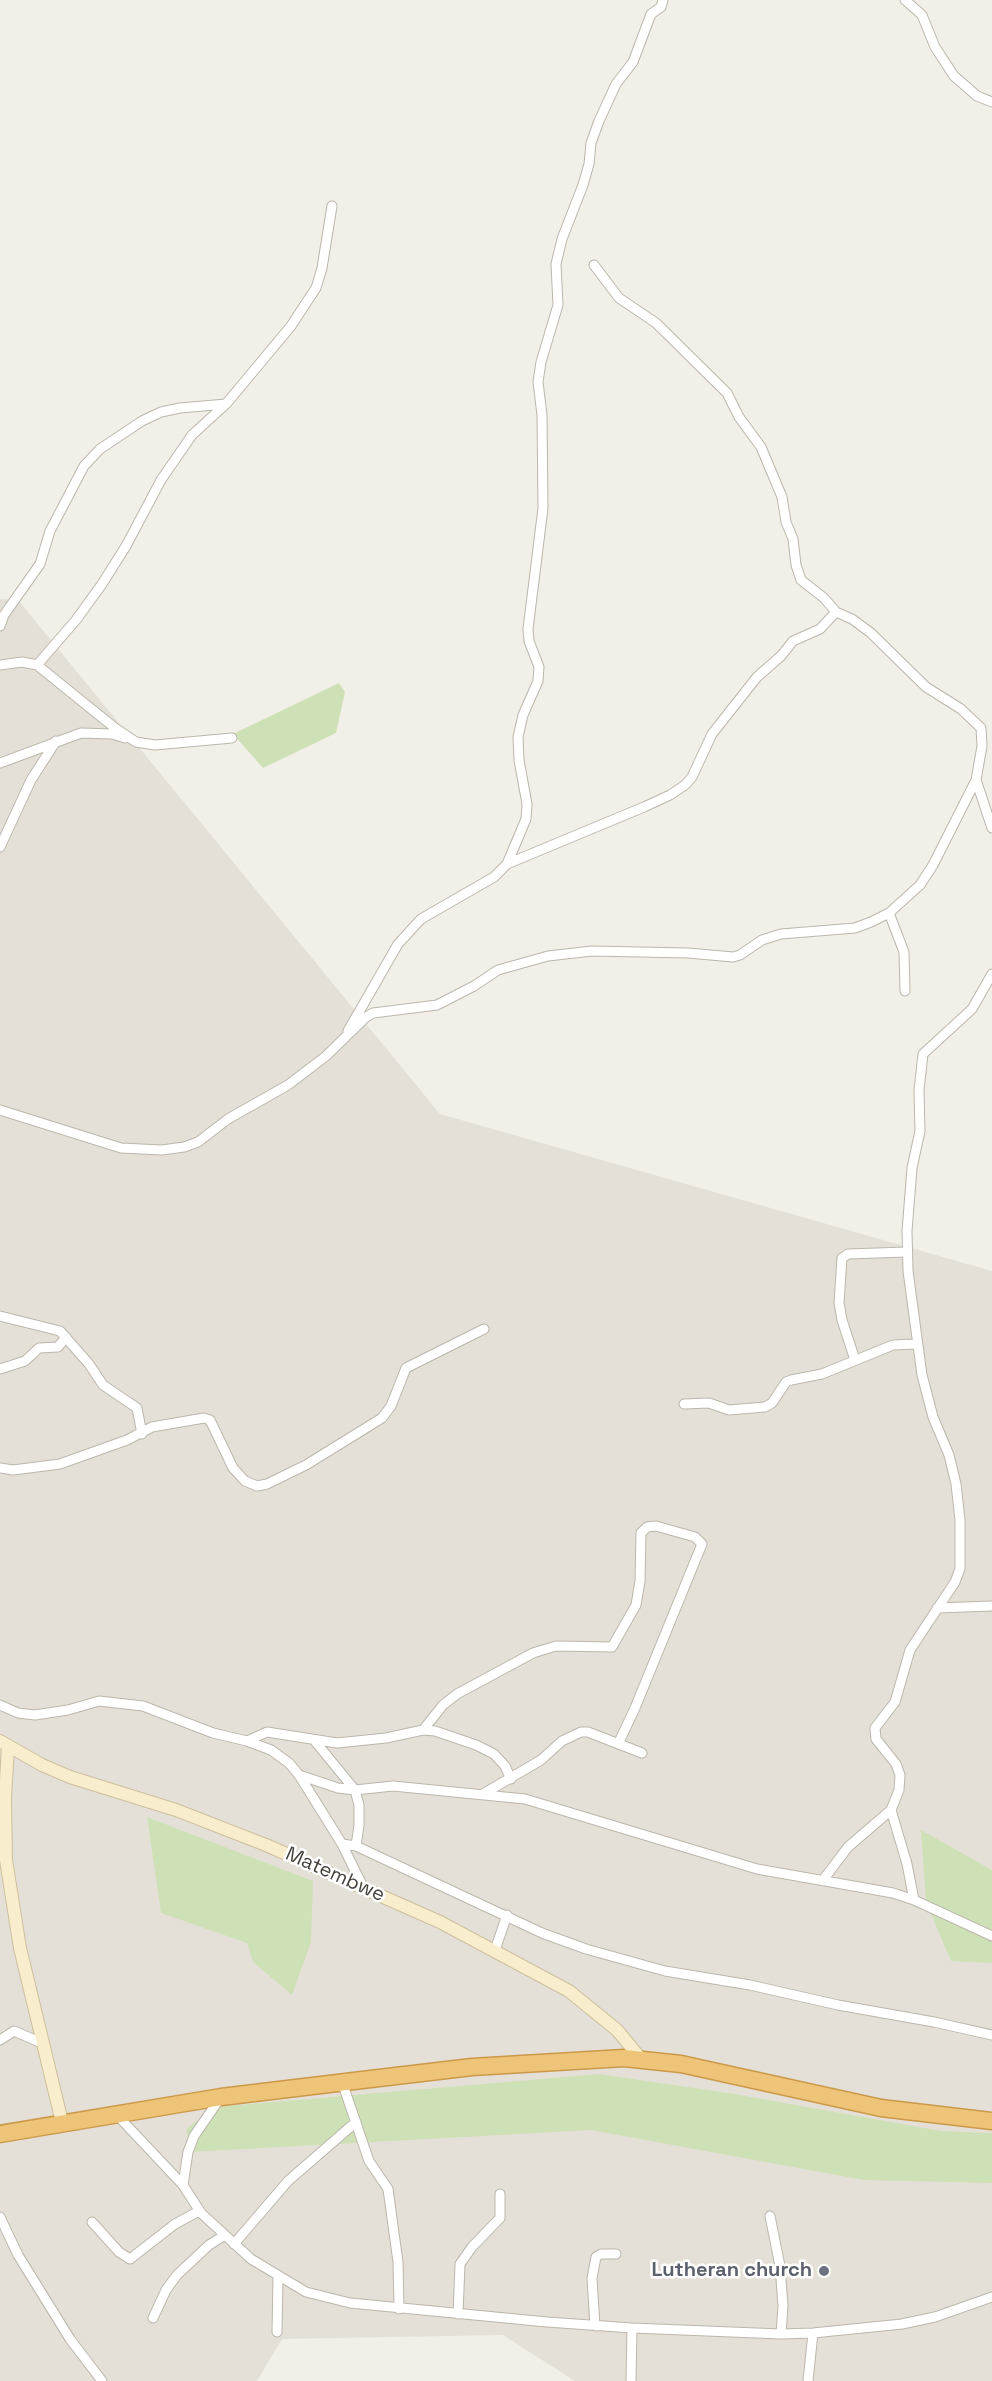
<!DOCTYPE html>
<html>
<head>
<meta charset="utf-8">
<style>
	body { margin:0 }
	canvas { display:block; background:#f2efe8 }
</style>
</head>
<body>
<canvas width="992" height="2381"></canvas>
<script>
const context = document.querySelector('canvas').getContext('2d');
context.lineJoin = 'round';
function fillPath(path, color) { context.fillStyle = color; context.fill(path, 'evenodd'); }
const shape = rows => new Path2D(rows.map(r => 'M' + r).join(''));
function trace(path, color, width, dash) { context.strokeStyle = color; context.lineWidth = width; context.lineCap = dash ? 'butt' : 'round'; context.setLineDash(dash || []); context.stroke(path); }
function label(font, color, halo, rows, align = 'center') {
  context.font = font + ' "Space Grotesk",sans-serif'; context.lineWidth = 5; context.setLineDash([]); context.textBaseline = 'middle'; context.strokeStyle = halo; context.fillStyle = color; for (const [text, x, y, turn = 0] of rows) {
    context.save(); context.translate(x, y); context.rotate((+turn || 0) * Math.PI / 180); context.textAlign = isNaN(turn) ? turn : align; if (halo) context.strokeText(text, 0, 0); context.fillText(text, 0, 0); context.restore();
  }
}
const residential = shape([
	[0,599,18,600,440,1114,992,1271,992,2381,575,2381,503,2335,282,2339,257,2381,0,2381]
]);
const green = shape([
	[339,683,345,692,336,733,263,768,233,734],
	[147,1817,313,1881,311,1942,292,1995,253,1962,247,1943,161,1913],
	[921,1830,992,1870,992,1963,951,1961,926,1902],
	[599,2074,735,2094,941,2131,992,2133,992,2183,864,2180,591,2130,191,2152,186,2129,216,2107]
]);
const street = shape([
	[905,0,922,15,935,47,954,76,977,96,992,102],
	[0,626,4,615,40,564,50,531,84,466,100,449,142,421,161,412,180,408,226,404],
	[0,665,22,662,37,665,115,728,136,742,155,745,232,738],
	[37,665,76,620,102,584,126,546,161,480,192,435,226,404,291,326,308,300,316,288,322,268,332,206],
	[0,763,81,733,112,734,125,738],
	[976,780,992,828],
	[0,847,31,780,56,741],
	[507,864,644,807,670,795,685,785,692,777,712,734,757,677,781,656,793,641,820,629,836,612],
	[889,913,904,952,905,991],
	[348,1031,398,944,421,919,494,877,507,864,526,819,527,804,519,760,518,737,523,715,538,681,539,667,529,641,528,629,543,508,542,415,538,382,541,362,558,305,556,264,562,239,583,185,589,164,591,143,599,121,616,84,633,62,651,14,661,7,663,0],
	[0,1110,121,1148,162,1150,184,1147,198,1142,228,1119,288,1085,326,1056,366,1017,373,1013,437,1005,474,986,498,970,548,956,592,951,688,953,733,957,740,955,762,940,781,934,855,928,871,922,889,913,920,885,933,865,976,780,982,746,981,728,961,709,926,687,871,633,852,619,836,612,824,598,801,580,796,565,793,539,786,522,782,497,761,447,739,417,727,393,656,323,619,298,594,265],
	[0,1316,60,1331,89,1364,103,1385,137,1408,142,1434],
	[855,1360,842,1320,839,1303,842,1258,848,1254,906,1252],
	[0,1369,25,1361,39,1348,58,1347,66,1337],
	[684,1404,709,1403,729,1410,765,1407,772,1403,786,1382,791,1380,822,1374,893,1345,916,1344],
	[0,1468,13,1470,60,1464,127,1440,152,1427,204,1418,210,1420,233,1468,245,1481,257,1486,267,1484,306,1465,382,1418,391,1406,406,1368,484,1329],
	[937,1608,992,1606],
	[0,1705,18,1713,35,1715,68,1710,99,1701,143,1706,213,1733,247,1741,271,1750,289,1763,299,1775,342,1844,363,1887],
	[423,1730,443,1705,457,1694,533,1653,556,1646,612,1647,636,1605,640,1581,641,1533,647,1527,656,1526,695,1537,702,1544,635,1708,618,1744],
	[314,1740,355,1790,359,1805,359,1825,356,1846],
	[247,1741,267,1732,337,1743,386,1738,423,1730,435,1731,476,1745,494,1754,505,1766,511,1779],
	[299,1775,338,1788,355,1790,393,1786,525,1799,757,1869,893,1893,914,1900,992,1936],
	[483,1794,541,1760,562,1741,581,1732,588,1732,642,1753],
	[891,1810,907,1864,914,1900],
	[342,1844,356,1846,542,1933,586,1949,665,1971,750,1985,838,2005,934,2022,992,2035],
	[823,1880,848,1847,891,1810,899,1790,900,1775,896,1764,876,1739,875,1728,895,1702,910,1650,955,1582,960,1569,960,1520,956,1484,949,1455,933,1417,922,1375,908,1271,907,1231,912,1168,920,1131,919,1090,923,1054,972,1009,992,974],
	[495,1950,507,1915],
	[0,2040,14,2031,44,2044],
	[342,2082,369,2161,388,2189,398,2262,399,2309],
	[221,2097,194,2136,188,2152,183,2185,201,2213,251,2259,306,2292,350,2303,547,2322,632,2328,781,2334,813,2333,902,2324,935,2317,992,2297],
	[117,2115,183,2185],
	[770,2216,780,2266,783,2306,781,2334],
	[0,2217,18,2255,70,2339,102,2381],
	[92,2222,119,2252,130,2259,175,2224,199,2211],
	[234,2244,288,2181,356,2122],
	[458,2314,460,2264,472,2247,500,2218,500,2194],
	[153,2318,166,2290,177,2275,209,2245,225,2235],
	[595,2326,592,2278,596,2257,601,2254,616,2254],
	[277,2332,278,2276],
	[631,2381,632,2328],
	[808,2381,813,2333]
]);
const secondary = shape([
	[0,1741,42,1765,70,1777,176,1810,266,1845,440,1922,569,1991,617,2030,641,2059],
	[8,1746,5,1798,6,1860,20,1948,62,2122]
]);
const highway = shape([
	[0,2134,221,2097,379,2078,472,2067,624,2058,681,2064,881,2108,992,2121]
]);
const markers = [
	[824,2271,6,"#6b7280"]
];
const streetNames = [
	["Matembwe",335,1875,24]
];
const worshipNames = [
	["Lutheran church",812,2271]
];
fillPath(residential, '#e5e0d7');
fillPath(green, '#cee1b6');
trace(street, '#bcb6ac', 11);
trace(secondary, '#ccbf9d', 14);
trace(highway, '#cb9949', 19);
trace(street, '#fff', 9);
trace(secondary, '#f8edcc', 12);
trace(highway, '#edc478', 16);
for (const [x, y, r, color] of markers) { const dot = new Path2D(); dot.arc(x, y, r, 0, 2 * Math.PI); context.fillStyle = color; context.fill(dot); trace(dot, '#fff', 2); }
label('20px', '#443f38', '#fff', streetNames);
label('bold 20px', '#5b616d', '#fff', worshipNames, 'right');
</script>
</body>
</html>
